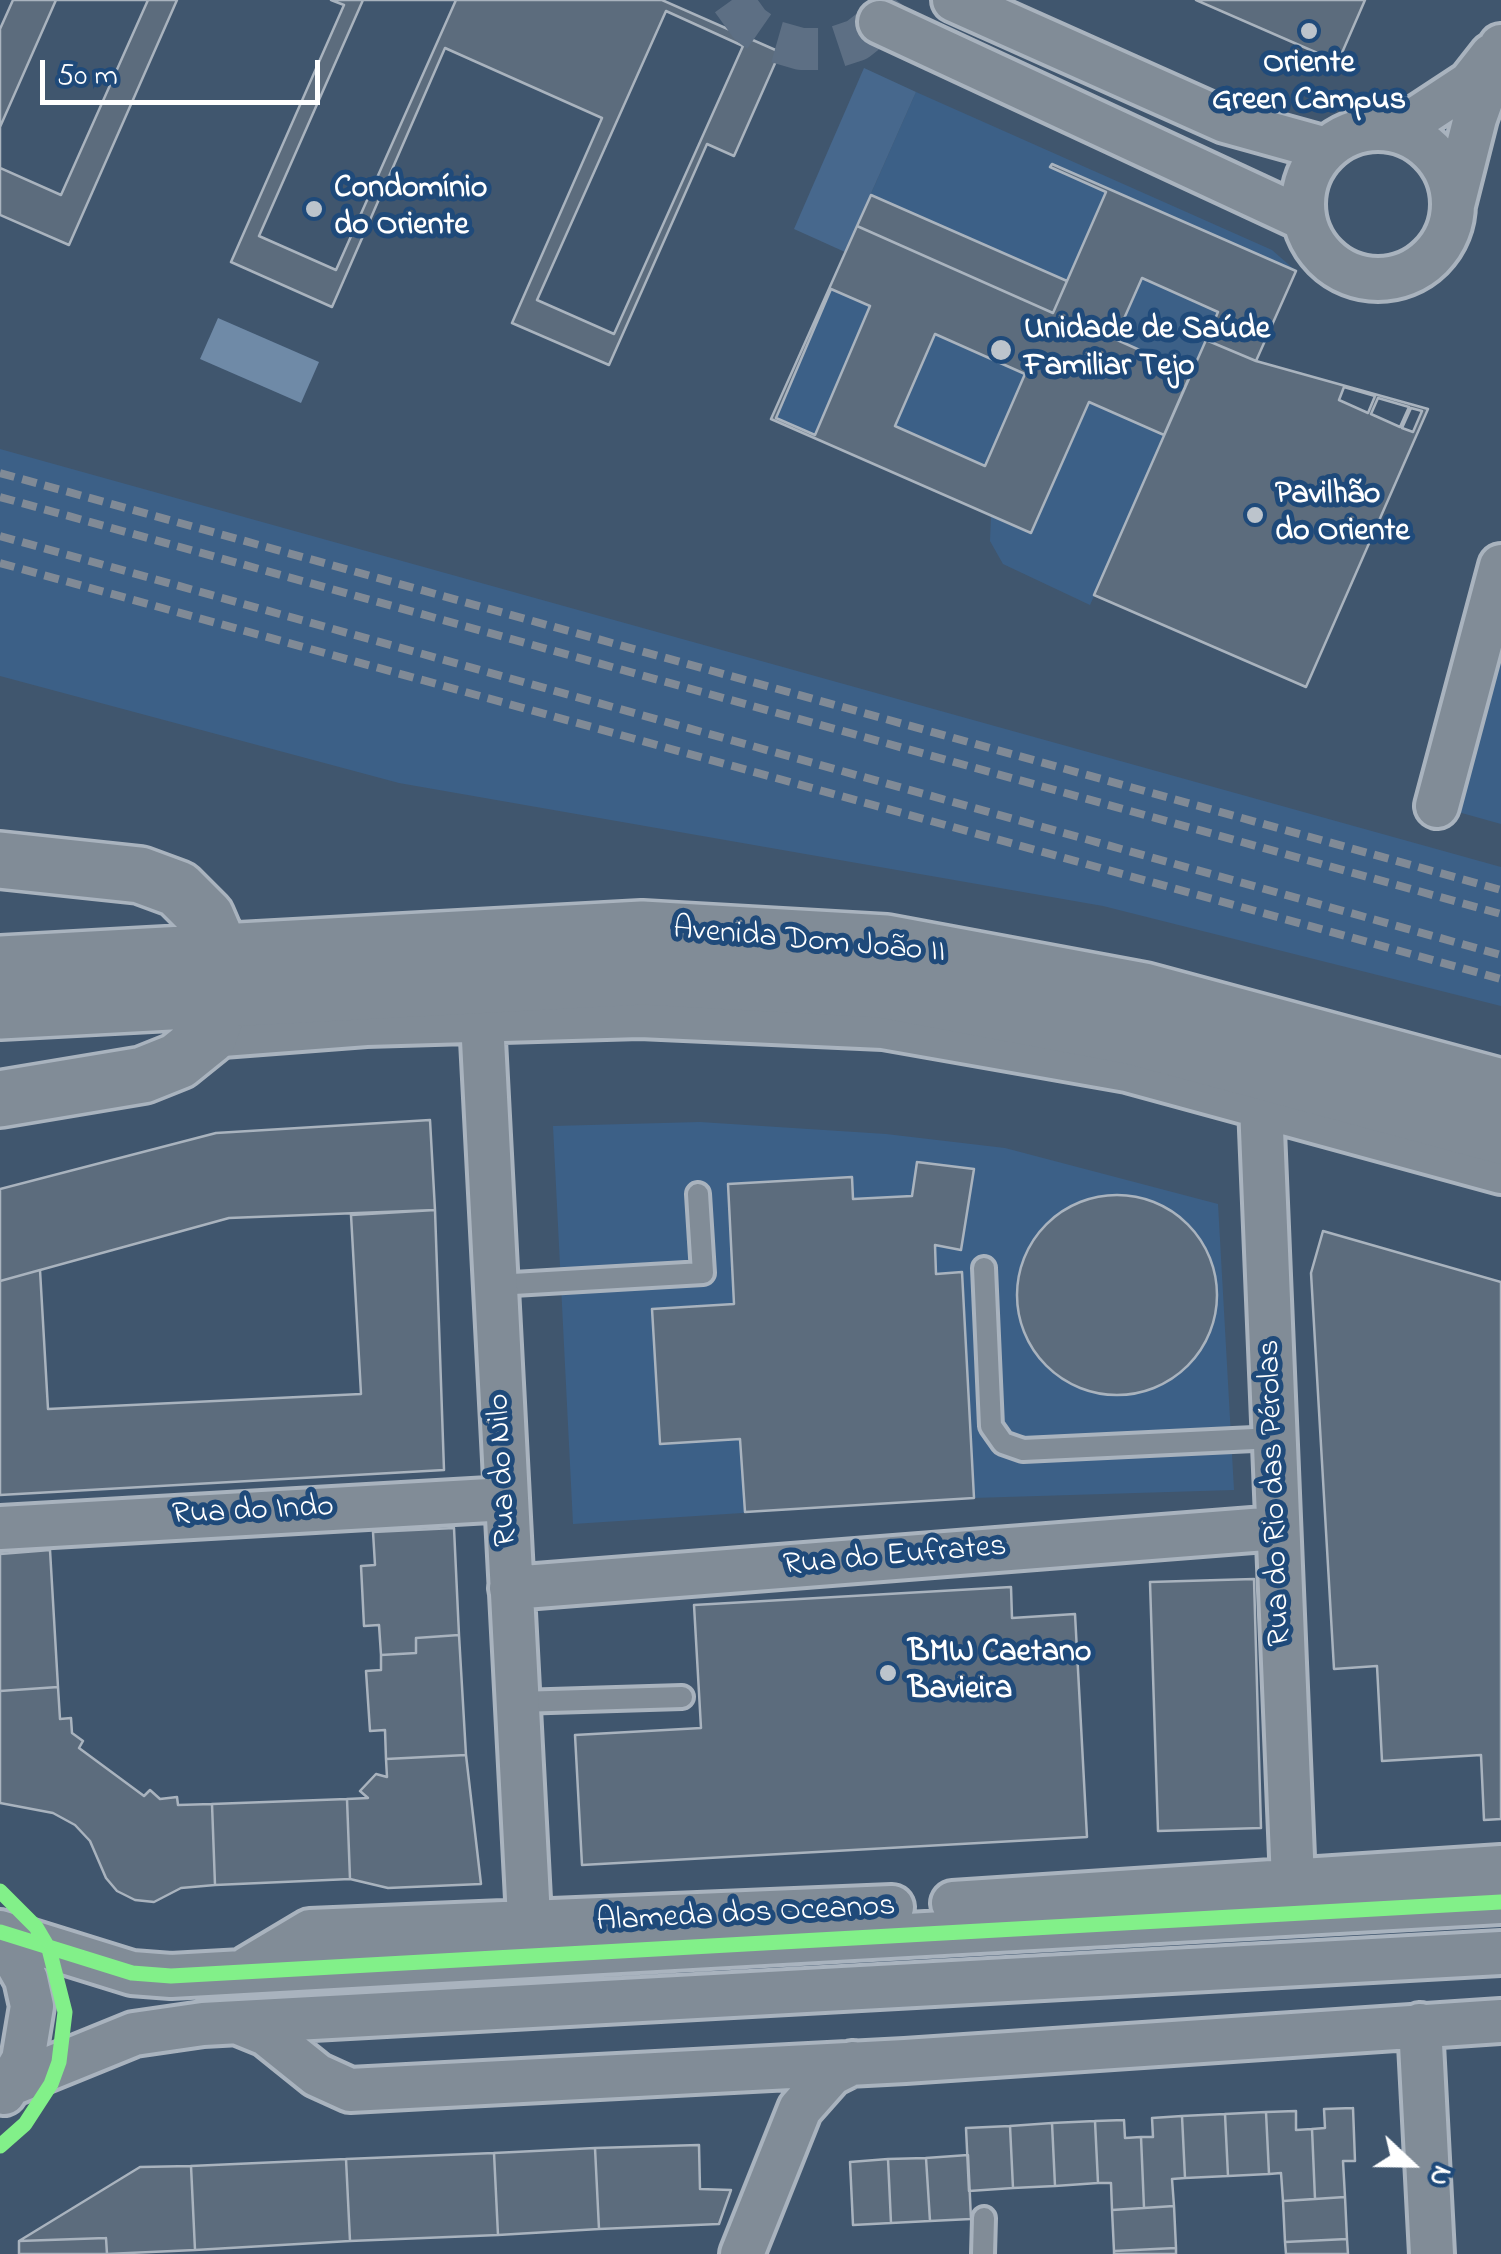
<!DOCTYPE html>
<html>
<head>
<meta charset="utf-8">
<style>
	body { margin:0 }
	#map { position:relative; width:1501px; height:2254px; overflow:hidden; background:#40566e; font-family:"Indie Flower",sans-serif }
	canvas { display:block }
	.north { position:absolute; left:1361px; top:2114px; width:100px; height:100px; -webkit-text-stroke:8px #1f4a7a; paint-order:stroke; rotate:112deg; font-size:28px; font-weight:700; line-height:40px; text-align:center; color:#fff }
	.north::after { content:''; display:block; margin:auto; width:35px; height:45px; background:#fff; clip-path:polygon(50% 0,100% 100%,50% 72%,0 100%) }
	.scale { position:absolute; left:40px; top:60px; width:280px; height:45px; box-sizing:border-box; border:5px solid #fff; border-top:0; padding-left:12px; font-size:30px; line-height:35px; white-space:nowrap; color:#fff; -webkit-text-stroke:8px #1f4a7a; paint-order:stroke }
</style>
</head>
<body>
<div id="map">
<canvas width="1501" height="2254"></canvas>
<div class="north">N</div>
<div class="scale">50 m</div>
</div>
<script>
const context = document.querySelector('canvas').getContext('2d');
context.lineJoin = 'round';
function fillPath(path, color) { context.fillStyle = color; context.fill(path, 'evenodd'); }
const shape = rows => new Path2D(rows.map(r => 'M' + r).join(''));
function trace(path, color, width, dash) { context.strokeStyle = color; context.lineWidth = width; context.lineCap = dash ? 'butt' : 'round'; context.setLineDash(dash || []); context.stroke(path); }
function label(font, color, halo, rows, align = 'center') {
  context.font = font + ' "Indie Flower",sans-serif'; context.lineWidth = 10; context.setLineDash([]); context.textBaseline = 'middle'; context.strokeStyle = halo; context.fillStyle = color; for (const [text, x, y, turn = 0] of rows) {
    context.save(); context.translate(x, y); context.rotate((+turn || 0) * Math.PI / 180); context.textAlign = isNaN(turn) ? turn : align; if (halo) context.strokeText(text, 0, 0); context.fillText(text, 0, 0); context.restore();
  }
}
const built = shape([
	[916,92,1272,250,1296,271,1206,340,1090,605,1003,564,990,541,991,516,771,419],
	[0,449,1501,867,1501,1006,1103,906,399,783,0,676],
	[1501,636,1501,824,1451,810],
	[700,1122,886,1134,1005,1148,1218,1204,1234,1490,973,1498,573,1524,553,1126]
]);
const green = shape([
	[864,68,916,92,845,252,794,229]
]);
const water = shape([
	[218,318,319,362,301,403,200,359]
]);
const building = shape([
	[13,0,177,0,69,245,0,215,0,29,13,0],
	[56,0,148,0,61,195,0,168,0,127,56,0],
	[331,0,662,0,780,52,734,156,707,144,609,365,512,323,602,118,445,48,332,307,231,262,344,5,331,0],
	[363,0,456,0,336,270,259,236,363,0],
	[1196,0,1365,0,1338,62,1196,0],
	[666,11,743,46,614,334,537,300,666,11],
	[1052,164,1296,271,1256,361,1206,340,1218,312,1142,278,1115,339,1191,373,1164,435,1089,402,1031,533,771,419,857,226,1053,313,1106,192,1050,167,1052,164],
	[831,289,870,306,815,435,776,418,831,289],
	[935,334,1025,374,985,466,895,426,935,334],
	[871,195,1067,281,1053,313,857,226,871,195],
	[1206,340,1256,361,1428,409,1306,687,1094,595,1206,340],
	[1344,387,1375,396,1368,413,1339,400,1344,387],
	[1378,398,1409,407,1400,427,1371,414,1378,398],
	[1411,408,1422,411,1413,432,1402,428,1411,408],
	[430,1120,435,1210,229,1218,0,1281,0,1189,216,1133,430,1120],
	[917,1162,974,1169,961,1250,935,1245,936,1274,962,1272,974,1498,745,1512,740,1439,660,1444,652,1309,734,1304,728,1184,852,1177,853,1199,912,1196,917,1162],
	'1017 1295a100 100 0 1 1 200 0a100 100 0 1 1-200 0Z',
	[435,1210,444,1470,0,1495,0,1281,40,1270,48,1409,361,1394,351,1215,435,1210],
	[1323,1231,1501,1282,1501,1819,1484,1820,1481,1755,1382,1761,1377,1666,1334,1669,1311,1273,1323,1231],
	[454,1528,459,1635,416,1638,416,1653,381,1655,379,1625,364,1626,361,1566,375,1565,373,1532,454,1528],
	[50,1550,58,1687,0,1691,0,1554,50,1550],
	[1254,1579,1261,1828,1158,1831,1150,1582,1254,1579],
	[1011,1587,1012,1618,1075,1614,1087,1837,582,1865,575,1735,701,1728,694,1605,1011,1587],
	[459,1635,466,1755,386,1759,385,1730,370,1731,366,1671,381,1670,381,1655,416,1653,416,1638,459,1635],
	[58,1687,60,1719,71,1718,72,1733,83,1741,79,1748,144,1796,150,1790,160,1799,177,1797,178,1805,212,1804,215,1885,181,1888,154,1902,135,1900,117,1891,106,1878,90,1841,75,1825,53,1813,0,1803,0,1691,58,1687],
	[466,1755,481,1884,388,1888,350,1879,347,1799,368,1798,360,1791,376,1774,387,1777,386,1759,466,1755],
	[347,1799,350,1879,215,1885,212,1804,347,1799],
	[1353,2108,1355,2161,1343,2161,1345,2197,1315,2199,1312,2129,1325,2128,1324,2109,1353,2108],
	[1296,2111,1296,2130,1312,2129,1315,2199,1283,2201,1281,2173,1269,2174,1266,2112,1296,2111],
	[1266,2112,1269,2174,1228,2176,1225,2114,1266,2112],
	[1225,2114,1228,2176,1185,2178,1182,2116,1225,2114],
	[1182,2116,1185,2178,1172,2179,1174,2206,1144,2208,1141,2137,1153,2137,1152,2118,1182,2116],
	[1124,2120,1125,2138,1141,2137,1144,2208,1112,2210,1111,2183,1098,2183,1095,2121,1124,2120],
	[1095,2121,1098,2183,1055,2186,1052,2123,1095,2121],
	[1052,2123,1055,2186,1013,2188,1010,2126,1052,2123],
	[1010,2126,1013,2188,969,2191,966,2128,1010,2126],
	[699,2145,700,2189,731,2190,719,2224,599,2229,595,2148,699,2145],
	[595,2148,599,2229,498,2235,494,2153,595,2148],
	[494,2153,498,2235,350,2241,346,2159,494,2153],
	[968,2155,971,2219,930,2221,926,2158,968,2155],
	[926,2158,930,2221,891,2223,888,2159,926,2158],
	[346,2159,350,2241,195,2250,191,2166,346,2159],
	[888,2159,891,2223,853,2225,850,2162,888,2159],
	[191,2166,195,2250,107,2254,106,2238,19,2241,140,2167,191,2166],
	[1345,2197,1347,2239,1285,2242,1283,2201,1345,2197],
	[1174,2206,1176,2248,1114,2251,1112,2210,1174,2206],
	[106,2238,107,2254,19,2254,19,2241,106,2238],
	[1347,2239,1348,2254,1286,2254,1285,2242,1347,2239],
	[1176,2248,1176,2254,1114,2254,1114,2251,1176,2248]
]);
const streetTunnel = shape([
	[732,0,750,25,773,41,801,49,830,49,857,40,880,22,896,0]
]);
const lane = shape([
	[984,1268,991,1426,1003,1443,1023,1450,1275,1438],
	[496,1285,703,1273,698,1194],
	[518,1702,682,1697],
	[983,2254,984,2218]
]);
const street = shape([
	[954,0,1225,121,1326,149],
	[880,22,1304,219],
	'1303 204a75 75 0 1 1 150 0a75 75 0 1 1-150 0Z',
	[1397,131,1470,83,1492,55],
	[1453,205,1475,118,1501,46],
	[1437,806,1501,566],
	[482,1021,529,1918],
	[209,1036,366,1024,640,1016,883,1027,1127,1070,1501,1172],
	[1261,1106,1293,1881],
	[0,1528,507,1499],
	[511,1588,1278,1528],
	[953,1903,1501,1867],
	[0,1932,132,1973,171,1976,1501,1902],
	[0,1933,26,1979,32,2006,23,2060,4,2093],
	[248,1968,310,1931,892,1907],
	[239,2023,266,2034,317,2075,350,2090,905,2061,1501,2021],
	[1420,2025,1432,2254],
	[11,2084,134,2034,203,2024,1501,1953],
	[742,2254,800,2109,831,2074,853,2063]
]);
const secondary = shape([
	[0,860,140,875,178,889,206,917,221,952,222,999,209,1036,178,1061,143,1075,0,1099],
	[0,964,642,929,886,943,1144,991,1501,1087],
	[0,1011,642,977,881,990,1133,1037,1501,1136]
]);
const rail = shape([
	[0,473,1501,890],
	[0,497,1501,914],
	[0,536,1501,955],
	[0,563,1501,979]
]);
const cycleway = shape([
	[0,1891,36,1927,49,1949,65,2012,59,2062,51,2084,25,2124,0,2146],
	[0,1932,132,1973,171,1976,1501,1902]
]);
const markers = [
	[1309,31,10,"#bcc4cc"],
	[314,209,10,"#bcc4cc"],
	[1001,350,12,"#bcc4cc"],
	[1255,515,10,"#bcc4cc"],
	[888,1673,10,"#bcc4cc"]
];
const poiNames = [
	["Oriente",1309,66,"center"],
	["Green Campus",1309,103,"center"],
	["Condomínio",334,191],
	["do Oriente",334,228],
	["Unidade de Saúde",1024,332],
	["Familiar Tejo",1024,369],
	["Pavilhão",1275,497],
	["do Oriente",1275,534],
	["BMW Caetano",908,1655],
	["Bavieira",908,1692]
];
const streetNames = [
	["Avenida Dom João II",809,943,5],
	["Rua do Nilo",505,1470,-93],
	["Rua do Rio das Pérolas",1277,1493,-92],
	["Rua do Indo",253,1513,-3],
	["Rua do Eufrates",895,1558,-5],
	["Alameda dos Oceanos",746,1916,-3]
];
fillPath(built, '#3c6087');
fillPath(green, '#47688d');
fillPath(water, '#6f8aa7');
fillPath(building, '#5c6c7d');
trace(building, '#a9b3be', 2.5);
trace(streetTunnel, '#5d6f84', 42, [42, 21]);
trace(lane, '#a9b3be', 28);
trace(street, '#a9b3be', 50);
trace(secondary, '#a9b3be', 62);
trace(lane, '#818c97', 20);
trace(street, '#818c97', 42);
trace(secondary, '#818c97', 55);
trace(rail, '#808a96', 8, [15, 8]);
trace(cycleway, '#82f089', 15);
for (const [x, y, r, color] of markers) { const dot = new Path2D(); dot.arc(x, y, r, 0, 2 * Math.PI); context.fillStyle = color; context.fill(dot); trace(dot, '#1f4a7a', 4); }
label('bold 32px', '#fff', '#1f4a7a', poiNames, 'left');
label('32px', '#fff', '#1f4a7a', streetNames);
</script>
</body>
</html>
